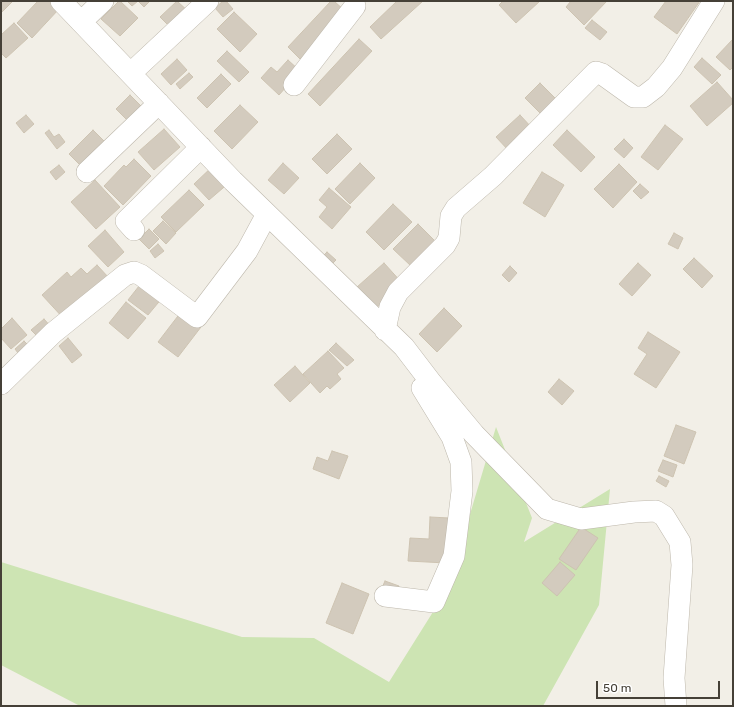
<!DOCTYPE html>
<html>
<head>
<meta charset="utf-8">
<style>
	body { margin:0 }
	#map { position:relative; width:734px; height:707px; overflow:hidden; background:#f2efe7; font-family:Rubik,sans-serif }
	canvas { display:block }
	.frame { position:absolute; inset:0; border:2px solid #454037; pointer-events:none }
	.scale { position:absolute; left:596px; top:681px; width:124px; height:18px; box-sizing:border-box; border:2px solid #454037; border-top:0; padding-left:5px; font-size:12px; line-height:14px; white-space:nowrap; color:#454037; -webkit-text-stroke:3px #fff; paint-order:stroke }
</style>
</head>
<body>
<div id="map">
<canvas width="734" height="707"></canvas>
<div class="frame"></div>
<div class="scale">50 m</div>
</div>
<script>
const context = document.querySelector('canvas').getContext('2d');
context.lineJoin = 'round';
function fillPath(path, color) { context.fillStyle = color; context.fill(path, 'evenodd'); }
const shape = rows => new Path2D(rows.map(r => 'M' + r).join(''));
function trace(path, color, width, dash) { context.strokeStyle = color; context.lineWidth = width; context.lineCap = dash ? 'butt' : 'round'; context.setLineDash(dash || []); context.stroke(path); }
const green = shape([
	[496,427,532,518,524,542,610,489,599,605,543,706,80,706,1,665,1,562,242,637,314,638,389,682,448,588]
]);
const building = shape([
	[1,1,13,1,1,13,1,1],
	[38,1,49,1,59,9,32,38,17,23,38,1],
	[119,1,120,1,138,18,120,36,101,19,119,1],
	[127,1,150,1,144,7,138,1,132,6,127,1],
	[177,1,189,12,172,29,160,17,177,1],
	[223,1,226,1,233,9,223,17,215,8,223,1],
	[331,1,334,1,345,11,300,59,288,47,331,1],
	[397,1,423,1,381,39,370,27,397,1],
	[503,1,540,1,516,23,499,5,503,1],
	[571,1,607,1,584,25,566,7,571,1],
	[666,1,700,1,677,34,654,17,666,1],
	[234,12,257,34,240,52,217,29,234,12],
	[592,20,607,32,600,40,585,28,592,20],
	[14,23,28,38,6,58,1,53,1,35,14,23],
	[359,39,372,51,320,106,308,94,359,39],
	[733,39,733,67,730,70,716,57,733,39],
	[227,51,249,72,239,82,217,61,227,51],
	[702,58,721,75,712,84,694,67,702,58],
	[177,59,187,70,171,85,161,74,177,59],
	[288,60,300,71,279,95,261,78,271,67,277,72,288,60],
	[189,73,193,77,180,89,176,84,189,73],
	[221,74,231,84,207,108,197,98,221,74],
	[717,82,733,100,733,103,707,126,690,106,717,82],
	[540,83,556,99,541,114,525,98,540,83],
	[130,95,143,108,129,122,116,109,130,95],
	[240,105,258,122,232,149,214,131,240,105],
	[26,115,34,124,24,133,16,123,26,115],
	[520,115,533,129,509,151,496,137,520,115],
	[665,125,683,139,658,170,641,157,665,125],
	[164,129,180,147,154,170,138,152,164,129],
	[49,130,54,137,59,134,65,142,57,149,45,133,49,130],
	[93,130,108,145,84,169,69,154,93,130],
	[567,130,595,157,581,172,553,145,567,130],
	[337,134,352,149,327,174,312,159,337,134],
	[624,139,633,148,624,158,614,149,624,139],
	[134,159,151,176,123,205,104,186,124,165,126,167,134,159],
	[283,163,299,178,284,194,268,180,283,163],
	[360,163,375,178,350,204,335,189,360,163],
	[619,164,637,182,613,208,594,189,619,164],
	[59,165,65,172,56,180,50,172,59,165],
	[214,165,230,182,209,200,194,184,214,165],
	[542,172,564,185,545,217,523,203,542,172],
	[95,180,120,207,96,229,71,202,95,180],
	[640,184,649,192,641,199,633,191,640,184],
	[329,188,351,207,332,229,319,217,327,207,319,200,329,188],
	[189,190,204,205,176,232,161,217,189,190],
	[393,204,412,222,384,250,366,232,393,204],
	[163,221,176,233,166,244,153,231,163,221],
	[418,224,439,245,411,266,393,249,418,224],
	[149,229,159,239,149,249,139,239,149,229],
	[105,230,124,252,108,267,88,246,105,230],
	[674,233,683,238,678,249,668,244,674,233],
	[158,244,164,251,155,258,150,251,158,244],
	[327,252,336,260,331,265,322,257,327,252],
	[694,258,713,276,702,288,683,269,694,258],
	[384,263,403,284,376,308,357,287,384,263],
	[638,263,651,275,632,296,619,284,638,263],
	[97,265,109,278,65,320,42,295,67,272,71,277,81,268,87,274,97,265],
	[510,266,517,273,509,282,502,275,510,266],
	[143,281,163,297,148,315,128,300,143,281],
	[126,302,146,318,128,339,109,323,126,302],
	[444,308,462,326,437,352,419,334,444,308],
	[181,312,201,327,178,357,158,342,181,312],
	[12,318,27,335,11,349,1,338,1,329,12,318],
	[44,319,52,328,40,339,31,330,44,319],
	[648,332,680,352,656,388,634,374,647,354,638,348,648,332],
	[68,338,82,355,72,363,59,346,68,338],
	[24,341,31,348,21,357,15,349,24,341],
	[336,343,354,360,347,366,329,350,336,343],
	[328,351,344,368,337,374,341,379,330,389,327,386,320,393,303,374,328,351],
	[295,366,310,383,290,402,274,385,295,366],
	[559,379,574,391,562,405,548,392,559,379],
	[676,425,696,432,684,464,664,456,676,425],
	[332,451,348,456,339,479,313,469,317,457,328,461,332,451],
	[663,460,677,465,673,477,658,471,663,460],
	[659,476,669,481,666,487,656,481,659,476],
	[430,517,449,518,446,563,408,561,410,538,429,539,430,517],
	[581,527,598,538,576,570,559,559,581,527],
	[560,562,575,575,557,596,542,583,560,562],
	[385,581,399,586,397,593,382,588,385,581],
	[342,583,369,594,353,634,326,623,342,583]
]);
const minor = shape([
	[61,1,233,181,404,347,430,381,474,434,547,509,581,519,634,512,656,511,664,516,680,542,682,565,674,678,676,706],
	[81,22,103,1],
	[131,73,208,1],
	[294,85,355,6],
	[87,172,159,103],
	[134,230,126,221,201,147],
	[385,330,390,307,398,292,445,245,449,238,451,216,456,208,493,176,596,72,602,74,634,97,643,97,656,87,672,68,714,1],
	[1,384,53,333,125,275,134,272,141,275,197,317,247,251,267,214],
	[385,596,434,602,454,556,462,491,461,462,452,437,422,388]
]);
fillPath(green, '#cde4b3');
fillPath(building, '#d3cbbe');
trace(building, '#cdc3b1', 1);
trace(minor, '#bdb7ab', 22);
trace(minor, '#fff', 21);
</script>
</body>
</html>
